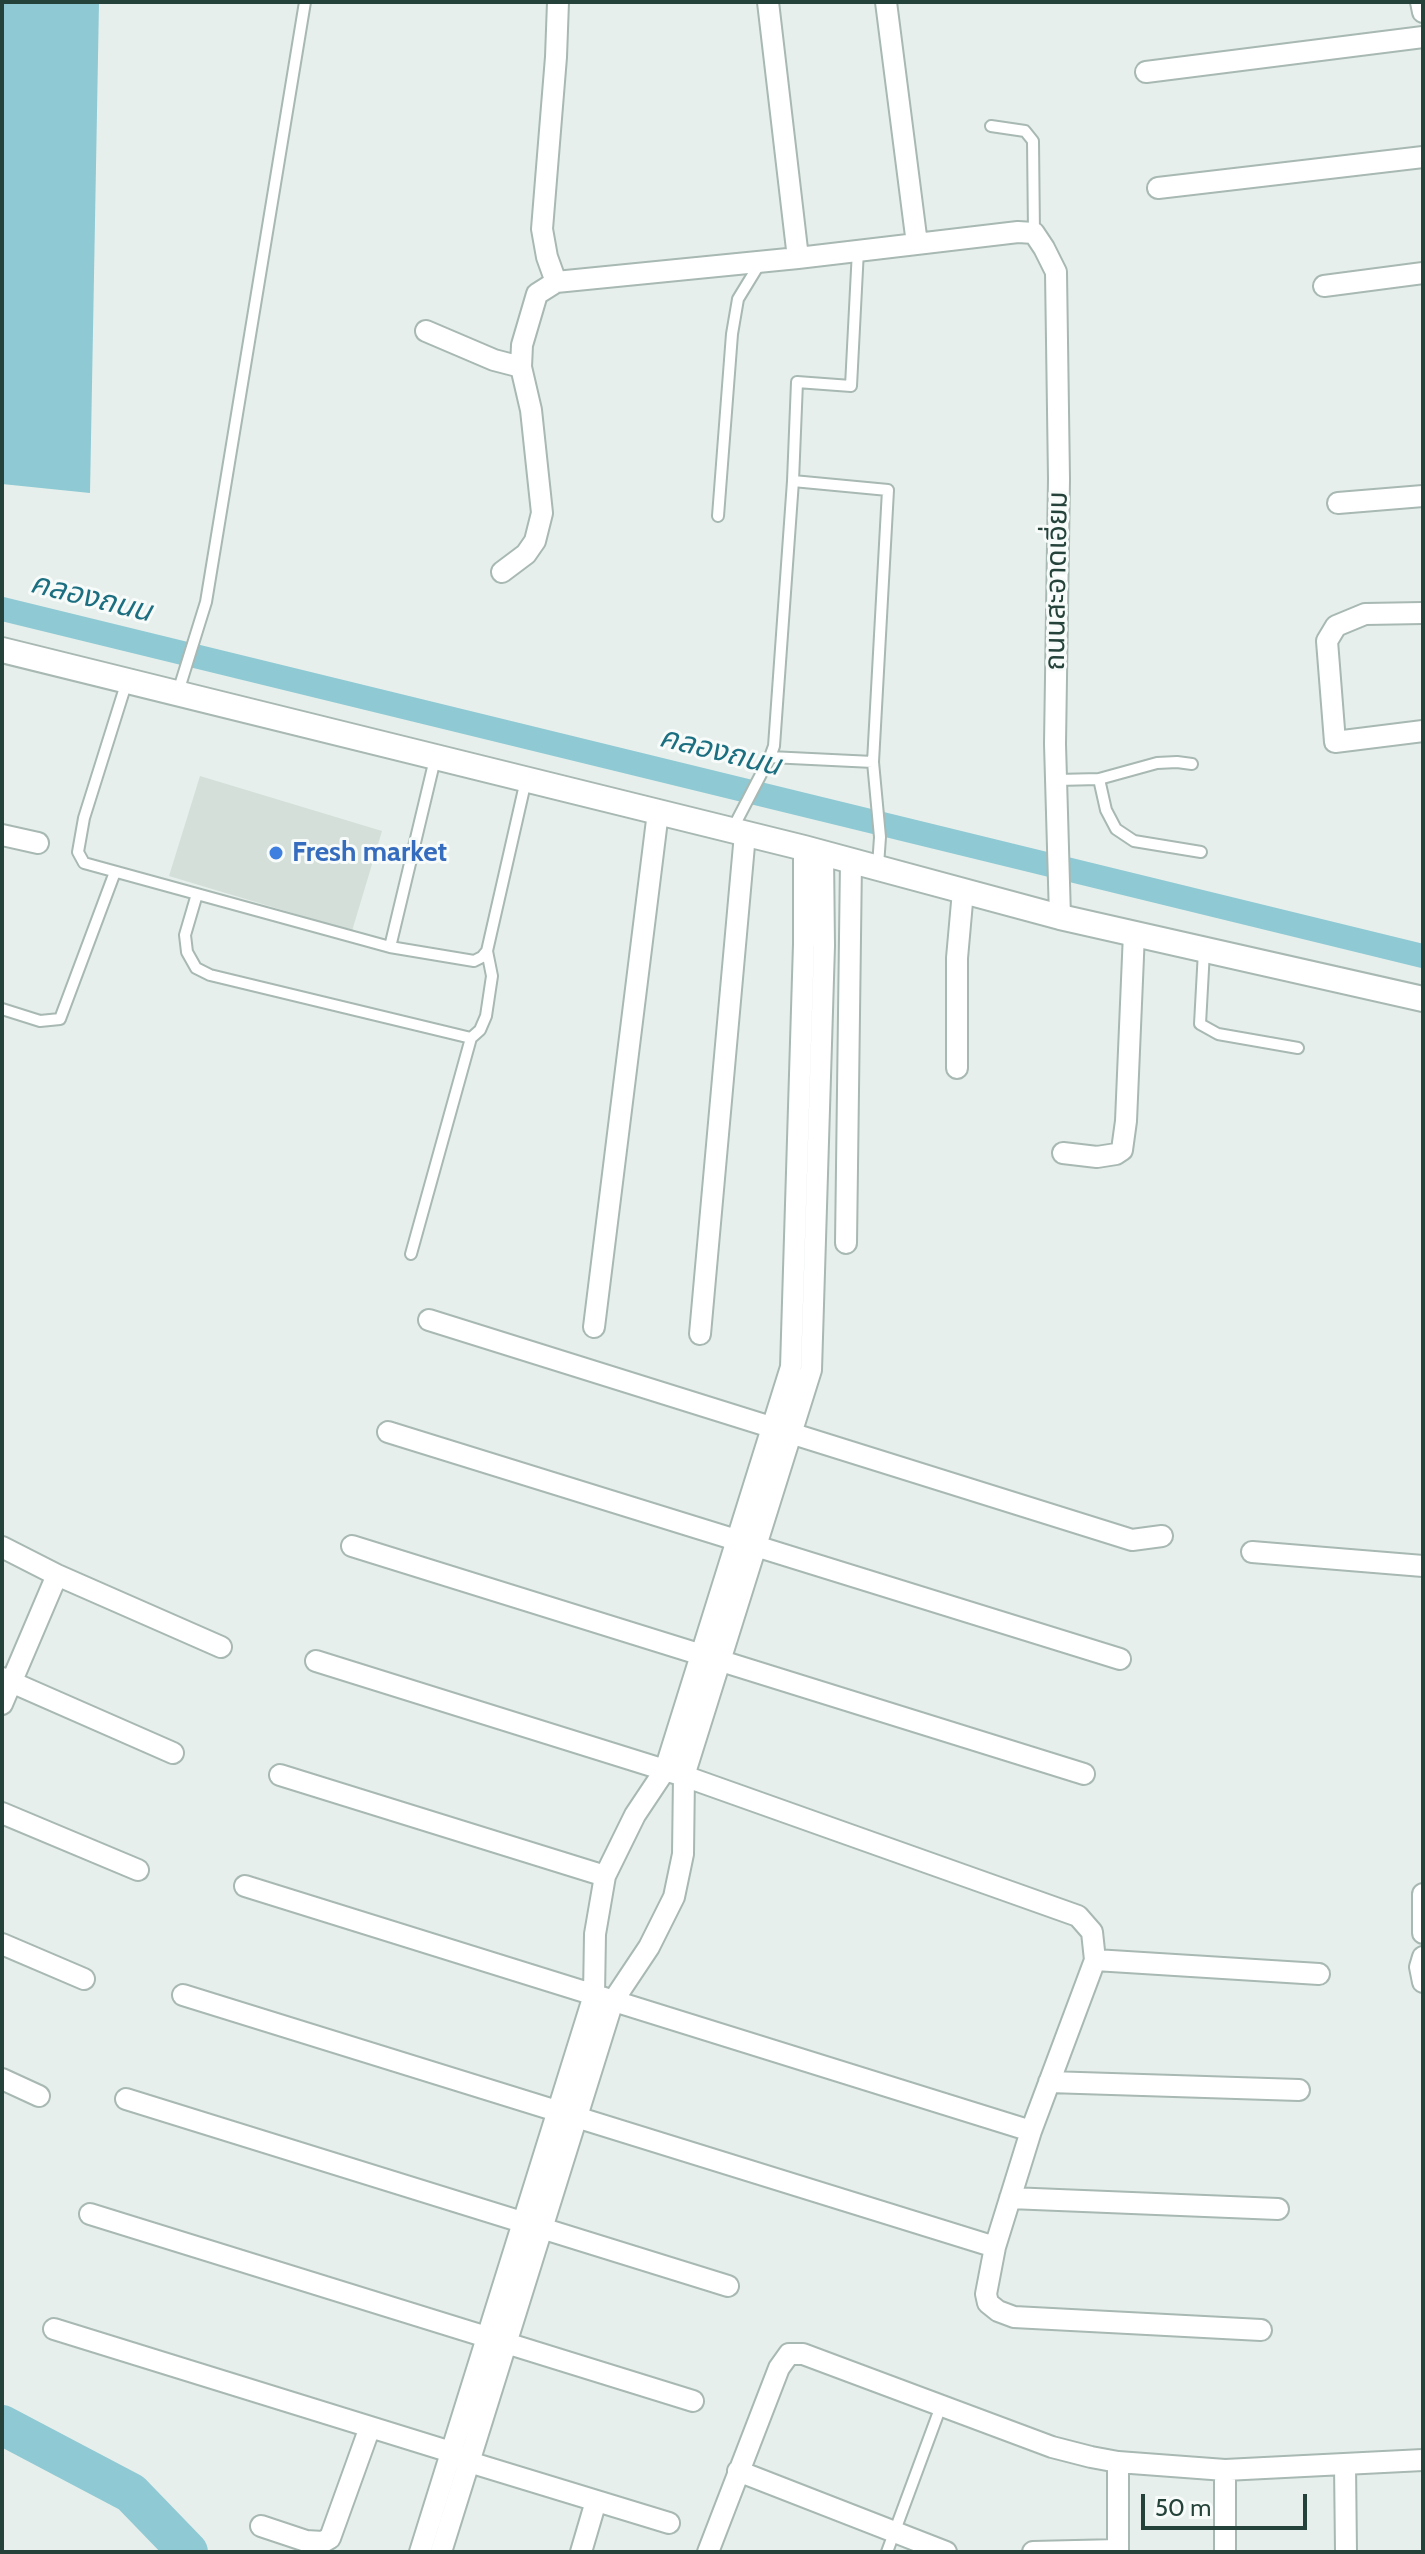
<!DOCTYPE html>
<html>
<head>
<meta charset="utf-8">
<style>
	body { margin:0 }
	#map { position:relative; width:1425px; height:2554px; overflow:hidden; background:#e6efeb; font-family:Cabin,sans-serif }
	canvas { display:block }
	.frame { position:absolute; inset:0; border:4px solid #24423a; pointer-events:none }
	.scale { position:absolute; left:1141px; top:2494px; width:166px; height:36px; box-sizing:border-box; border:4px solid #24423a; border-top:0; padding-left:10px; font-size:24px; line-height:28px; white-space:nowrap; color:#24423a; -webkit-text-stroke:6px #f7fbf9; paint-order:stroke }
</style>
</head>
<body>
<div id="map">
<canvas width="1425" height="2554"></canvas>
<div class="frame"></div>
<div class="scale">50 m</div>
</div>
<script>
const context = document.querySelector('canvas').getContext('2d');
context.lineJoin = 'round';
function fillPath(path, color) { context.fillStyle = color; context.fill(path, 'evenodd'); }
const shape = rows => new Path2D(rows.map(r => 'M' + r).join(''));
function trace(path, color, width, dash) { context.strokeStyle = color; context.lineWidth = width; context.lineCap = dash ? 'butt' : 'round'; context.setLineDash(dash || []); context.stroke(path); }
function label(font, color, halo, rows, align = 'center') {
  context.font = font + ' Cabin,"Noto Sans Thai",sans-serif'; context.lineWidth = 6; context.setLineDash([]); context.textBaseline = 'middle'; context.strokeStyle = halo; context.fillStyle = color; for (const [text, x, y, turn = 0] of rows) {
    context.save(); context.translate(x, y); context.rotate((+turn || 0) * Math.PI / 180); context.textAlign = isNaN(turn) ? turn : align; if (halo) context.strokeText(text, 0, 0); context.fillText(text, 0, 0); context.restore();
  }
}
const built = shape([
	[200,776,382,831,352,931,169,876]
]);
const water = shape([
	[2,2,99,2,90,493,2,484]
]);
const canal = shape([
	[2,609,1423,956]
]);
const river = shape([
	[2,2425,131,2493,188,2552]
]);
const service = shape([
	[991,126,1025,131,1033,141,1034,233],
	[793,481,888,490,873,762,880,837,878,866],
	[718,516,732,334,738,299,760,263],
	[127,681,84,818,78,852,84,863,390,947,474,961,482,957,487,951,526,780],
	[178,692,206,602,305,2],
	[770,757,873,762],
	[1099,779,1106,810,1116,829,1134,841,1201,852],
	[1057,780,1099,779,1157,763,1177,762,1192,764],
	[733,828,770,757,774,746,793,481,797,382,851,386,858,250],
	[197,894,185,935,187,952,196,968,210,975,471,1038,480,1030,486,1016,492,976,487,951],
	[390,947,435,759],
	[1204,951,1200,1024,1218,1034,1298,1048],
	[2,1009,40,1021,60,1019,115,872],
	[411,1254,471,1038],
	[887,2552,941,2406]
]);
const minor = shape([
	[768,2,798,258],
	[886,2,917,244],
	[1421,2,1423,12],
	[1146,72,1423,37],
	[1158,188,1423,157],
	[556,282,547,257,542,229,556,57,558,2],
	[1324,286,1423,273],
	[426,331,494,360,521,367],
	[1338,503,1423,496],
	[502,572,526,554,535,541,542,513,531,410,521,367,522,345,537,294,556,282,798,258,1018,232,1034,233,1044,248,1056,272,1059,479,1055,744,1060,917],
	[1423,613,1365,614,1336,626,1327,641,1335,742,1423,731],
	[2,835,38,843],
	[957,1068,957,958,963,891],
	[1063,1153,1097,1157,1116,1154,1122,1150,1126,1121,1134,933],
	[846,1243,851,861],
	[429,1320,1132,1540,1162,1536],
	[594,1327,658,812],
	[700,1334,745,834],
	[388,1432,1120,1659],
	[352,1546,1084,1774],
	[2,1547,57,1575,221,1647],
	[1252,1552,1423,1566],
	[316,1661,684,1776,1078,1916,1092,1932,1095,1960,1031,2131,995,2247,986,2294,988,2303,998,2311,1014,2317,1261,2330],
	[2,1678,173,1753],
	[2,1704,57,1575],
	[280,1775,605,1876],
	[2,1813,138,1870],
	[245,1886,1031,2131],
	[1423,1894,1423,1933],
	[2,1944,84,1979],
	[1423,1957,1420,1967,1423,1982],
	[1095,1960,1319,1974],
	[183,1995,995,2247],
	[2,2079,39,2096],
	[1049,2082,1299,2090],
	[126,2099,728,2286],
	[1010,2198,1278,2209],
	[90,2214,693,2401],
	[54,2329,451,2452,469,2462,669,2523],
	[1118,2462,1118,2552],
	[1345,2465,1346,2552],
	[738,2471,946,2552],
	[261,2526,306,2541,323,2542,330,2538,370,2427],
	[420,2552,594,1995,595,1934,605,1876,635,1815,665,1770,791,1367,804,944,804,848],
	[441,2552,613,2001,649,1947,674,1897,683,1854,684,1776,811,1370,824,946,823,854],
	[581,2552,596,2501],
	[708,2552,779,2368,789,2354,803,2354,1052,2447,1091,2457,1118,2462,1225,2470,1423,2460],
	[1033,2552,1118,2550],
	[1225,2552,1225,2470]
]);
const tertiary = shape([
	[2,650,804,848,1060,917,1423,999]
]);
const markers = [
	[276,853,8,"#3f7fe0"]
];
const streetNames = [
	["ถนนสะอาดเอี่ยม",1057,581,-89]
];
const shopNames = [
	["Fresh market",292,853]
];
const waterNames = [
	["คลองถนน",91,598,14],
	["คลองถนน",720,752,14]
];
fillPath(built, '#d4dfda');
fillPath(water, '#8ec9d4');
trace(canal, '#8ec9d4', 24);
trace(river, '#8ec9d4', 40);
trace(service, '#a8b8b2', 14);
trace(minor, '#a8b8b2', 24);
trace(tertiary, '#a8b8b2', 28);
trace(service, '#fff', 10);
trace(minor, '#fff', 20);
trace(tertiary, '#fff', 24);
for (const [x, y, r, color] of markers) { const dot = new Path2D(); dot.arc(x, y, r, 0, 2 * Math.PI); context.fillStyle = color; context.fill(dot); trace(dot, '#f7fbf9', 3); }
label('28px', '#24423a', '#f7fbf9', streetNames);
label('bold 28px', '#366cbe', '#f7fbf9', shopNames, 'left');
label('italic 30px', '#1c6f80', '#f7fbf9', waterNames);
</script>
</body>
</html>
